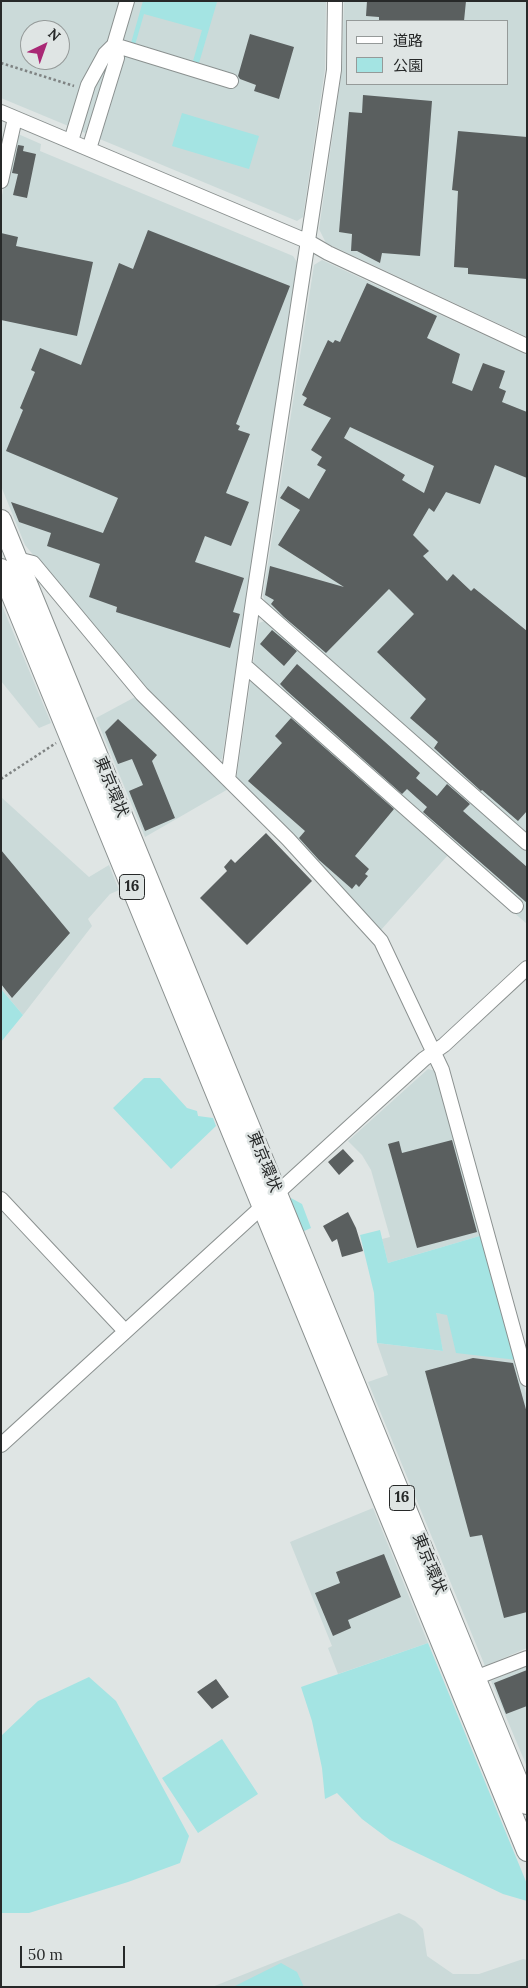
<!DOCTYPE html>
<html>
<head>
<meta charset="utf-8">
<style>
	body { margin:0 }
	#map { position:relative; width:528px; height:1988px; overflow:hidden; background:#dfe5e4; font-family:Lora,"Noto Sans JP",serif }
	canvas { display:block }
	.frame { position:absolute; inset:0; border:2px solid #272929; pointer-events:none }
	.legend { position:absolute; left:346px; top:20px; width:162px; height:65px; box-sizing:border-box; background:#dfe5e4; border:1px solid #959a99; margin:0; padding:6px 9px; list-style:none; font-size:15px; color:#272929 }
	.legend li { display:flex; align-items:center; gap:10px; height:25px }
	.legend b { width:25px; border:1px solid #959a99 }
	.north { position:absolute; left:20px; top:20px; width:50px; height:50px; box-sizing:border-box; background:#dfe5e4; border:1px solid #959a99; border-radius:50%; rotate:42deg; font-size:14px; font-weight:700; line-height:20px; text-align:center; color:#272929 }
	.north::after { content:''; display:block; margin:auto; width:18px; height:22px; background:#a92875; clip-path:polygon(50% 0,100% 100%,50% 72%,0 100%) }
	.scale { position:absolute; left:20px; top:1946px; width:105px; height:22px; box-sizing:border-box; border:2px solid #272929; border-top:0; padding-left:6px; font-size:15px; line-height:18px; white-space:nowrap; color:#272929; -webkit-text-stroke:4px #dfe5e4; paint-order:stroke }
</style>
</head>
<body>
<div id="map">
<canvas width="528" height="1988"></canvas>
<div class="frame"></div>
<ul class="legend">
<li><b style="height:6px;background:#fff"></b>道路</li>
<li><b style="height:14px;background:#a4e4e3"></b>公園</li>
</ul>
<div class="north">N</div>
<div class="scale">50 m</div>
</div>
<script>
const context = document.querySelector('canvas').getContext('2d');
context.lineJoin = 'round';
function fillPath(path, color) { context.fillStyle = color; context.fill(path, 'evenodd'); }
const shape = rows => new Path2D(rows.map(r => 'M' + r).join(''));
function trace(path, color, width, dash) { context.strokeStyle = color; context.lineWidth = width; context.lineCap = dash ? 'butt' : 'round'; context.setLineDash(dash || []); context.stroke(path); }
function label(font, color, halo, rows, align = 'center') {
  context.font = font + ' Lora,"Noto Sans JP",serif'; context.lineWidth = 5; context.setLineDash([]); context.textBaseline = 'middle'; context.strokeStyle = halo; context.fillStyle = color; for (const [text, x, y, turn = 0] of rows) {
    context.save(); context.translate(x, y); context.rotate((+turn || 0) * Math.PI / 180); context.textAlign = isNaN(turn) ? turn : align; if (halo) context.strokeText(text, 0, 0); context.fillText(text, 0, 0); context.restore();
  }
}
const built = shape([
	[1,1,326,1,325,69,303,217,297,221,1,98],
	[30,30,60,30,60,60,30,60],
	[344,1,527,1,527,337,326,243,319,229,342,70],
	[347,21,507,21,507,84,347,84],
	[18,134,41,144,40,151,293,256,297,262,222,759,215,761,148,695,25,545,1,486,1,200,15,135],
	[322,260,527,355,527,835,266,604,263,596,314,265],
	[1,603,51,723,39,728,1,681],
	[267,620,527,852,527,924,448,855,380,931,236,781,259,623],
	[137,696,230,788,145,837,96,718],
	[1,797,89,877,109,865,119,890,110,894,88,919,92,926,23,1015,1,989],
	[428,1069,436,1071,483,1235,388,1263,382,1239,390,1237,371,1170,362,1155,348,1141],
	[435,1313,447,1314,517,1360,527,1397,527,1648,485,1666,368,1382,388,1375,377,1343,443,1351],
	[373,1508,428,1643,338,1674,328,1648,332,1646,290,1542],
	[527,1666,527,1767,491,1681],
	[399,1913,415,1921,423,1929,427,1956,453,1974,479,1974,523,1959,527,1960,527,1987,212,1987]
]);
const green = shape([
	[143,1,217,2,199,63,193,61,202,30,144,14,135,45,131,43],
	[182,113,259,136,249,169,172,146],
	[1,989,23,1015,1,1042],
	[144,1078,160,1078,187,1108,197,1111,198,1116,213,1118,216,1126,171,1169,113,1108],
	[291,1198,302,1204,311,1228,302,1232,290,1204],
	[380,1230,388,1263,483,1235,517,1360,456,1353,447,1315,436,1313,443,1351,377,1343,374,1293,360,1235],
	[428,1643,527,1884,527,1901,503,1894,390,1840,362,1819,337,1793,325,1799,322,1768,312,1721,301,1687],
	[89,1677,116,1701,189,1836,180,1863,128,1882,29,1913,1,1913,1,1736,38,1701],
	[222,1739,258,1794,198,1833,162,1778],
	[281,1963,297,1972,304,1987,233,1987]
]);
const building = shape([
	[367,1,466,1,464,21,379,21,379,17,366,16],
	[250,34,294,47,279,99,254,91,256,85,240,79,238,76],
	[363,95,432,101,420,256,382,253,380,263,357,251,351,251,352,234,339,232,349,112,362,113],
	[458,131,527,137,527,279,468,274,468,268,454,267,458,191,452,190],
	[18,145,24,146,23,151,36,154,27,198,13,195,18,174,12,173],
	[148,230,290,286,236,424,240,426,238,430,250,434,226,493,249,502,231,546,205,536,195,562,244,578,233,612,240,614,230,648,116,612,117,607,89,597,100,564,47,546,51,533,19,522,11,502,103,533,118,498,6,451,23,410,20,408,35,372,31,370,40,348,81,365,119,263,133,269],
	[1,233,18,237,16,246,93,262,77,336,1,320],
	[367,283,437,316,427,338,460,354,452,383,472,391,483,363,505,371,499,388,506,391,502,402,527,412,527,478,495,465,480,504,446,492,434,512,429,508,413,535,429,551,423,556,447,581,453,574,471,591,474,588,527,631,527,811,518,821,482,790,481,791,434,748,438,742,410,718,426,699,377,652,414,614,389,589,326,653,284,617,271,604,274,600,265,595,270,566,344,587,278,545,300,510,280,498,288,486,309,499,326,470,317,465,322,457,311,450,331,418,303,405,307,398,302,395,328,340,333,343,335,340,340,342],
	[350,427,434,466,424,493,402,480,405,475,344,438],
	[272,630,297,651,284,666,260,644],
	[297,664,420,773,416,778,437,796,447,784,470,804,463,811,527,867,527,903,423,812,427,807,407,789,402,794,287,691,280,684],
	[291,718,394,809,355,856,369,869,365,874,368,876,359,887,356,884,352,889,319,860,299,838,305,831,248,781,282,743,275,736],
	[118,719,157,755,152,761,175,818,145,831,129,791,143,785,132,759,118,764,105,732],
	[266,833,312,881,247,945,200,898,227,871,224,867,231,859,235,863],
	[1,850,70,933,12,998,1,984],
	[452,1140,477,1232,417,1248,388,1144,399,1141,402,1153],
	[343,1149,354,1161,339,1175,328,1162],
	[348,1212,356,1228,363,1251,342,1257,337,1239,332,1242,323,1226],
	[473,1358,513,1363,527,1413,527,1612,504,1618,482,1535,470,1537,425,1371],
	[384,1554,401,1597,348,1620,351,1628,333,1636,315,1593,340,1583,336,1572],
	[527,1670,527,1706,506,1714,494,1683],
	[216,1679,229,1697,212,1709,197,1692]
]);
const path = shape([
	[1,63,74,86],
	[1,779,56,743]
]);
const minor = shape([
	[114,45,231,81],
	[1,112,309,242,328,253,527,346],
	[71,141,88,85,105,54,114,45],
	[89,149,117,58,114,45,127,1],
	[1,181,15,118],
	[17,559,33,563,142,694,288,839,381,941,442,1070,527,1379],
	[253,601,527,843],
	[244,665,516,906],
	[228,779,253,601,334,70,335,1],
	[1,1199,125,1331],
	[1,1445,424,1059,444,1045,527,968],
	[475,1678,527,1658]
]);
const highway = shape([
	[1,520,527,1804],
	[1,569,527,1851]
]);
const shields = [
	[132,887,25],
	[402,1498,25]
];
const shieldNames = [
	["16",132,887],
	["16",402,1498]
];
const streetNames = [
	["東京環状",111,787,68],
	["東京環状",264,1162,68],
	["東京環状",429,1564,68]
];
fillPath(built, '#cbdad9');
fillPath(green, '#a4e4e3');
fillPath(building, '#5a5f5f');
trace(minor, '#8b9190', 16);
trace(highway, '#8b9190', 22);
trace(path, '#7f8383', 2.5, [2.5, 2.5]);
trace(minor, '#fff', 14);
trace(highway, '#fff', 20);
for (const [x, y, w] of shields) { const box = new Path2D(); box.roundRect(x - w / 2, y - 12.5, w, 25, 4); context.fillStyle = '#dfe5e4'; context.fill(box); trace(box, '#272929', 1); }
label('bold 15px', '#272929', null, shieldNames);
label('16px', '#272929', '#dfe5e4', streetNames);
</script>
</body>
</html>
